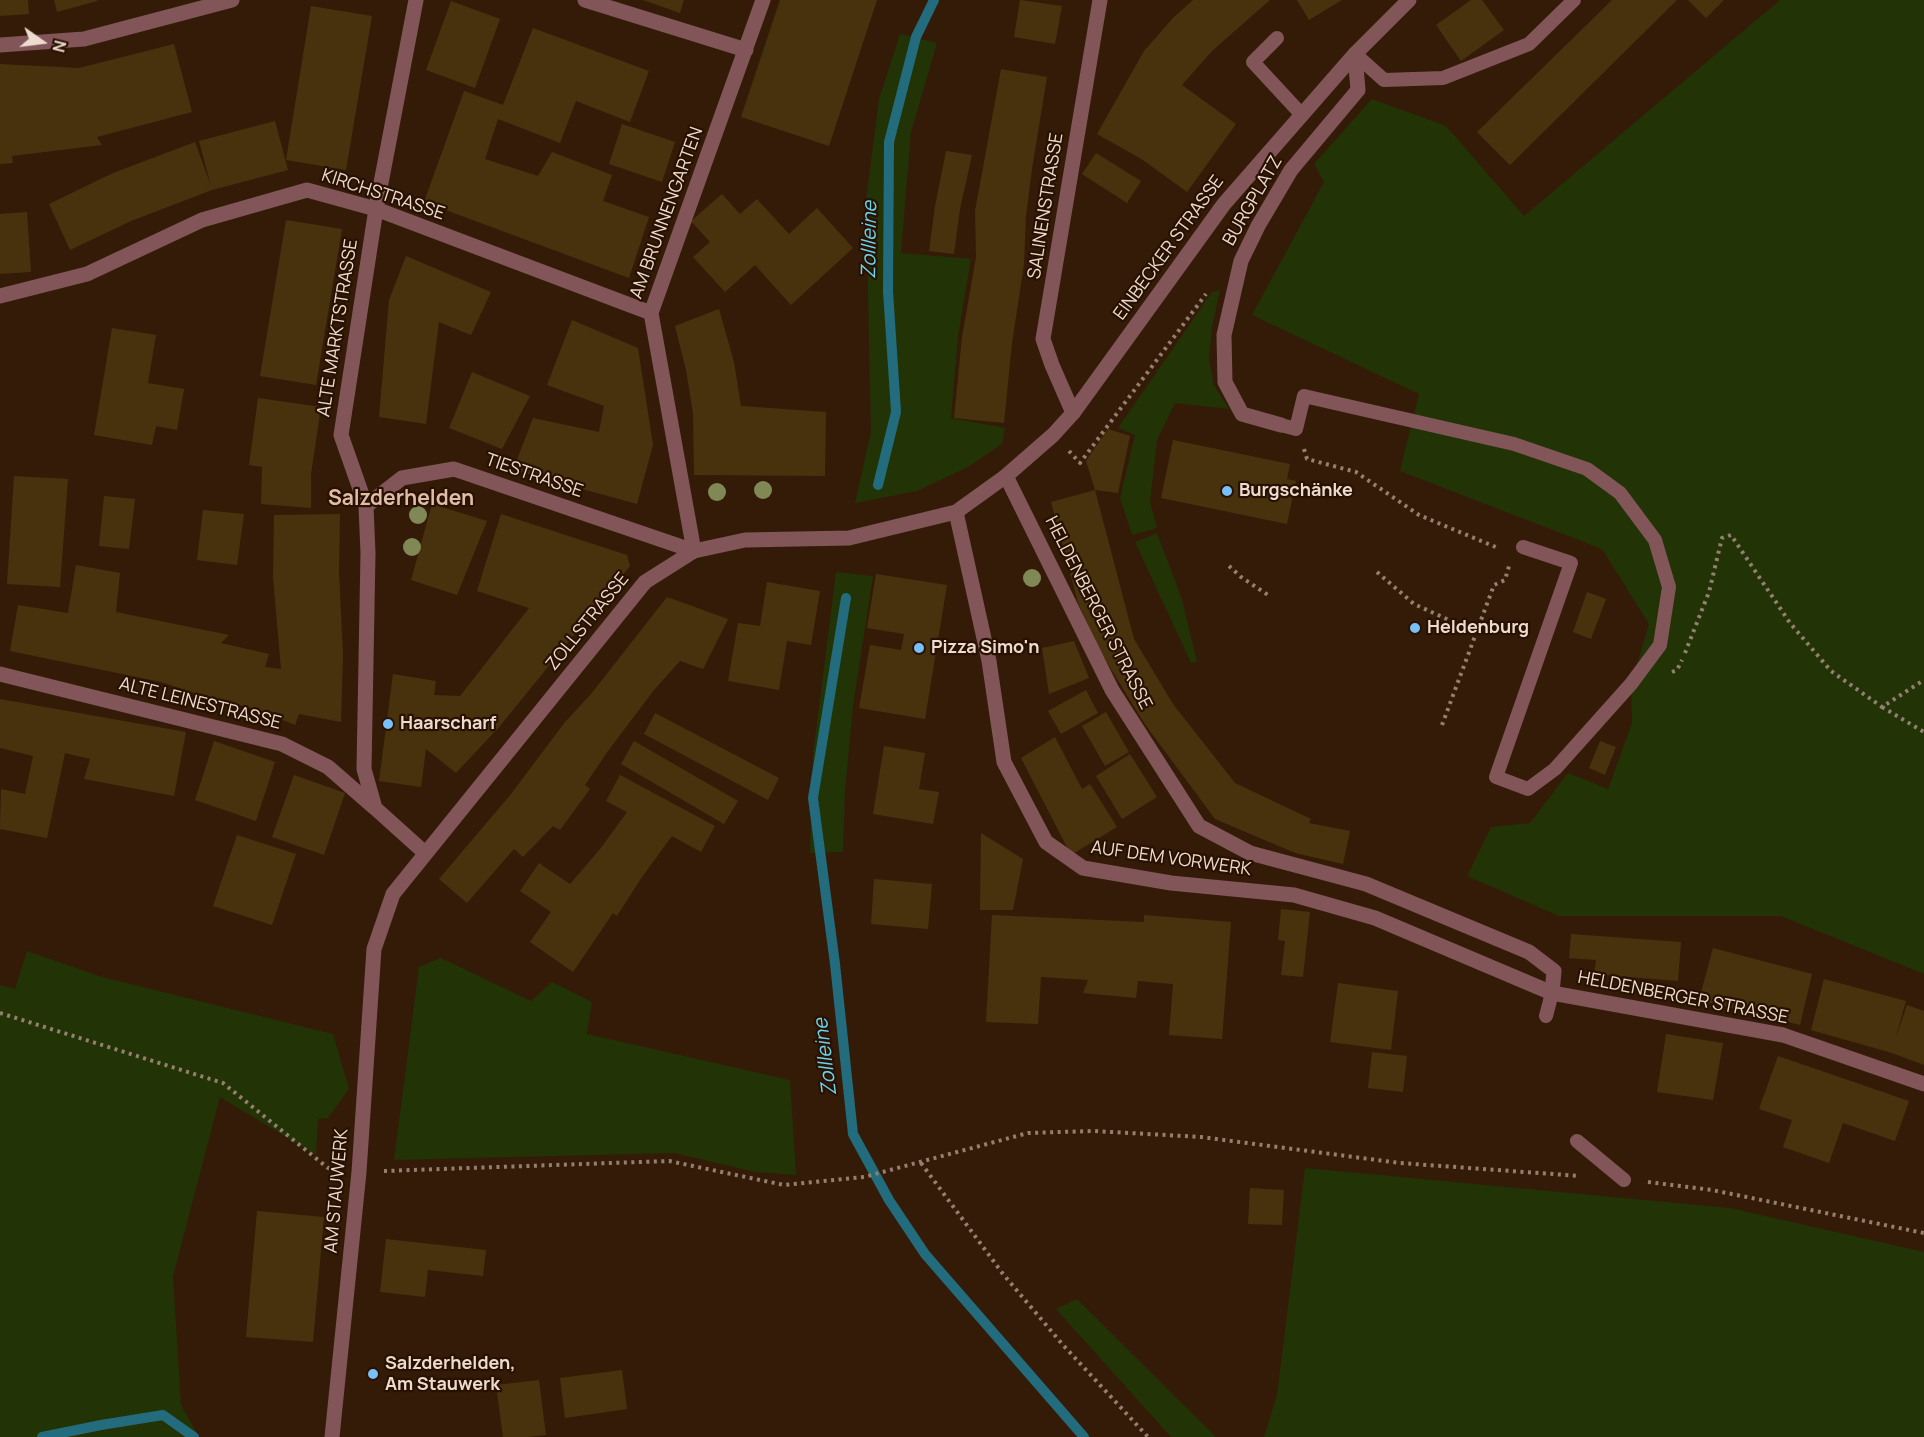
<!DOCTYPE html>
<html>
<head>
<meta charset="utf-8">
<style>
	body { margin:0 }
	#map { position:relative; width:1924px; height:1437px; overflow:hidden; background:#341b08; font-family:Manrope,sans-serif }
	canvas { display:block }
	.north { position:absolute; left:12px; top:12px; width:60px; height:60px; -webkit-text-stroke:4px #291101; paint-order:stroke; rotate:104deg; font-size:16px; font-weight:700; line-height:24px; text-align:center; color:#eddbd0 }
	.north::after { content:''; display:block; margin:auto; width:21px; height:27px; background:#eddbd0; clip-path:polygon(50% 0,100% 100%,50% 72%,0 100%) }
</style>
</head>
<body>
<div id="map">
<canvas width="1924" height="1437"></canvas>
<div class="north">N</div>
</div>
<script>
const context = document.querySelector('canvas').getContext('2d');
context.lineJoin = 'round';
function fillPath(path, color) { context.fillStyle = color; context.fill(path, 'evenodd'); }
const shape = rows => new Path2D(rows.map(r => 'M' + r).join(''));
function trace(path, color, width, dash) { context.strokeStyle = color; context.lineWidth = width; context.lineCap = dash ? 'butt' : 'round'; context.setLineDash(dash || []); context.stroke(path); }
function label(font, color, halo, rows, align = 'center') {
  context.font = font + ' Manrope,sans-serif'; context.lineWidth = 4.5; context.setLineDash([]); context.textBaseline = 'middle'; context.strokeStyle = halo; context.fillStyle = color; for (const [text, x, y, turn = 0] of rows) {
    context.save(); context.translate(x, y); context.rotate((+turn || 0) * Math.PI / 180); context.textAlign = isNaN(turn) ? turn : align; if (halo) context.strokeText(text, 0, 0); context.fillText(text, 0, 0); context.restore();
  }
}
const green = shape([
	[1780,0,1924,0,1924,974,1781,916,1559,916,1467,876,1491,827,1530,823,1568,773,1608,789,1632,723,1631,684,1649,624,1602,549,1400,471,1419,394,1252,315,1324,182,1314,164,1372,99,1446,126,1524,216],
	[900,34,937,43,911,132,901,253,971,259,958,336,951,418,1005,428,1002,444,968,467,917,491,855,503,871,432,866,200,879,99],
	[1220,290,1212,327,1209,359,1214,385,1229,409,1175,403,1157,440,1150,502,1157,528,1132,535,1120,498,1135,435,1118,428,1212,292],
	[1157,533,1182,599,1197,662,1191,663,1135,542],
	[836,572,873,576,853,706,845,791,843,852,810,853,813,754],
	[27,951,102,977,333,1034,349,1089,328,1118,318,1119,316,1155,220,1097,173,1276,181,1405,199,1437,0,1437,0,985,15,989],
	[441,958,531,1001,552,982,592,1002,587,1034,790,1080,796,1175,755,1172,674,1153,394,1160,419,967],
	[1305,1168,1730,1208,1924,1252,1924,1437,1264,1437,1277,1395],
	[1077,1299,1216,1437,1171,1437,1056,1309]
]);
const stream = shape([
	[878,485,896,412,888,291,889,142,916,37,934,0],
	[846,598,813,798,835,964,853,1134,889,1200,925,1254,1084,1437],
	[42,1437,101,1425,163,1415,194,1437]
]);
const building = shape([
	[0,0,28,0,29,14,0,16],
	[54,0,97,0,97,1,57,12],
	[643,0,684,0,680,13],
	[780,0,877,0,829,146,741,117],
	[1020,0,1062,6,1055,44,1014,37],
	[1193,0,1270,0,1212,51,1182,85,1236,124,1187,192,1143,160,1097,134,1144,51,1173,18],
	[1297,0,1342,0,1309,20],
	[1471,0,1482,0,1504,30,1461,61,1436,25],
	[1612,0,1677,0,1510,165,1477,132],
	[1688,0,1724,0,1706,18],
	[451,1,500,19,475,88,426,70],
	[311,6,372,16,346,170,286,160],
	[533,28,649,71,630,122,576,101,560,143,498,119,485,159,538,176,552,152,612,175,603,201,649,217,629,278,424,202,464,91,503,105],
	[174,44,192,112,97,137,102,145,12,156,13,163,0,164,0,64,79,68],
	[1001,69,1047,77,1032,169,1026,216,1024,264,1012,343,1004,423,954,418,962,337,976,257,975,211],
	[275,121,288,170,212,190,131,221,70,250,49,204,113,173,195,142,211,186,199,141],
	[622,124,675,142,662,182,609,164],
	[946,151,972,155,960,209,954,254,929,251,935,206],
	[1096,153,1141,181,1127,203,1082,174],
	[722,194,740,214,757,199,789,234,817,208,853,248,791,305,755,265,725,292,693,257,710,242,691,221],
	[27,212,31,272,0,274,0,214],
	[286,220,342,229,316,385,260,376],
	[406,256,491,292,471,335,439,322,426,424,379,417,389,300],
	[719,309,734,362,741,406,826,412,825,476,694,475,693,413,686,370,675,326],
	[572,320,638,348,653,445,637,504,513,470,533,418,599,432,604,406,547,385],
	[112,328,156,335,148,383,184,389,177,430,156,426,152,445,94,435],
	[472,372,530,396,502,449,449,428],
	[258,398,321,407,311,474,311,508,261,504,262,467,249,465],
	[1108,429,1130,436,1118,493,1095,490,1086,461],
	[1173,440,1290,464,1287,479,1296,481,1287,524,1161,498],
	[14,476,68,479,60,587,7,584],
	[1095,490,1134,639,1173,704,1235,783,1311,819,1309,823,1350,831,1343,864,1295,853,1215,819,1144,723,1100,651,1078,603,1051,502],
	[104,496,135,499,129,549,99,546],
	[432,504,487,521,457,595,411,580],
	[203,510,244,514,237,565,197,560],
	[340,514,339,572,343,655,341,722,299,714,295,725,256,709,209,698,161,682,10,651,18,605,68,613,76,565,120,573,116,612,229,635,221,643,269,654,265,667,281,669,273,577,274,515],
	[501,514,627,555,630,566,500,726,456,773,426,749,421,787,379,781,393,674,436,681,434,695,460,696,529,608,477,591],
	[876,574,947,585,925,719,859,708,870,645,901,650,904,634,867,628],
	[767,582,820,591,811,645,787,641,779,690,728,681,738,623,760,626],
	[1587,592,1606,599,1591,639,1573,632],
	[667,597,728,619,703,669,680,661,654,690,608,751,585,785,590,789,560,830,553,826,523,857,514,849,467,903,439,879,511,794,565,722,591,694],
	[1074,641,1089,678,1049,694,1042,648],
	[1086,690,1098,713,1061,734,1048,711],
	[0,699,186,732,174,796,84,779,90,759,65,753,47,838,0,829,1,789,25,794,33,756,0,748],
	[1106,712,1129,752,1105,766,1082,726],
	[655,713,779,778,768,800,644,734],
	[1055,737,1082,789,1090,784,1117,827,1071,855,1021,758],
	[214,741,275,762,256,821,195,800],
	[634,741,738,801,724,824,621,764],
	[1600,741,1616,747,1605,775,1589,768],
	[884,746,925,753,919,789,939,792,933,824,873,814],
	[1130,754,1157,797,1122,819,1096,776],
	[294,775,345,793,324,855,272,837],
	[620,775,715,826,701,852,672,836,642,877,617,916,613,913,573,972,530,942,551,912,520,891,539,863,570,884,600,849,627,812,606,801],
	[981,833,1023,859,1013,910,980,910],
	[237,835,296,854,272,925,213,906],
	[874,879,932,884,928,929,871,924],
	[1281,909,1310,912,1303,977,1281,975,1285,941,1278,940],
	[992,915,1144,922,1144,915,1231,922,1222,1039,1169,1035,1173,984,1138,981,1136,998,1083,993,1088,980,1041,977,1038,1024,986,1022],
	[1571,934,1681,942,1678,981,1594,974,1596,960,1569,958],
	[1713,948,1812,974,1800,1025,1699,1000],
	[1824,979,1906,1001,1895,1040,1907,1005,1924,1011,1924,1065,1892,1053,1811,1030],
	[1338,983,1398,991,1391,1050,1330,1042],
	[1666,1034,1723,1043,1713,1100,1657,1092],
	[1372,1052,1407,1056,1403,1092,1368,1088],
	[1778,1056,1909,1101,1895,1141,1843,1123,1829,1163,1783,1147,1792,1120,1759,1109],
	[1250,1188,1284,1190,1282,1225,1248,1224],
	[257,1211,324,1217,313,1342,246,1337],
	[386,1239,486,1250,483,1276,428,1270,425,1297,380,1292],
	[622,1370,627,1409,565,1418,560,1378],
	[539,1380,546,1435,528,1437,503,1437,496,1385]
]);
const path = shape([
	[1304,449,1307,459,1356,472,1419,515,1498,548],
	[1069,451,1080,463,1206,294],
	[1229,566,1241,577,1271,597],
	[1377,572,1414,604,1477,633],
	[1685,653,1709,592,1722,538,1731,535,1790,623,1831,671,1882,707,1924,680],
	[1672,672,1677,670,1682,660],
	[1882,707,1924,732],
	[1442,725,1494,585,1505,580,1509,566],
	[0,1013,223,1083,328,1168,335,1169],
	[921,1163,1003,1274,1063,1345,1148,1437],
	[384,1171,669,1161,784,1185,864,1177,1028,1133,1093,1131,1201,1137,1400,1163,1580,1176],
	[1648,1182,1712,1190,1924,1233]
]);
const service = shape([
	[1277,38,1253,62,1302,115],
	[1355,54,1384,80,1443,78,1529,44,1574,0],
	[1281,425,1296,429,1304,396,1514,444,1587,469,1620,493,1655,540,1669,587,1660,645,1631,684,1555,769,1528,789,1496,777,1571,563,1523,547],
	[1546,1016,1552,993],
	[1577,1141,1624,1180]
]);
const minor = shape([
	[416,0,376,209,341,435,366,506,368,553,364,769,375,808,425,853],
	[585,0,746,50],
	[0,45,84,39,232,0],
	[0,296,87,274,202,220,307,190,376,209,651,313],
	[1073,413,1052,365,1043,339,1100,0],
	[1281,425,1242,414,1225,382,1224,335,1241,261,1258,226,1291,170,1358,90,1355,54],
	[1006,476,1112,690,1199,826,1250,853,1366,884,1529,952,1554,971,1552,993],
	[366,506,402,478,454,469,694,551,651,313,763,0],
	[956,512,989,661,1004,762,1046,842,1083,868,1171,883,1294,895,1375,918,1552,993,1783,1035,1924,1084],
	[0,674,282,744,328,767,375,808]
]);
const tertiary = shape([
	[332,1437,359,1172,374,949,393,894,645,582,694,551,745,540,849,538,956,512,1006,476,1053,435,1073,413,1224,204,1355,54,1409,0]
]);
const trees = [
	[763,490],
	[717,492],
	[418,515],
	[412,547],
	[1032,578]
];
const markers = [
	[1227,491,6,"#79bff8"],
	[1415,628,6,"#79bff8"],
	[919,648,6,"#79bff8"],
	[388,724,6,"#79bff8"],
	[373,1374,6,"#79bff8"]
];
const streetNames = [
	["KIRCHSTRASSE",383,195,18],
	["BURGPLATZ",1253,201,-60],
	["SALINENSTRASSE",1046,206,-81],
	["AM BRUNNENGARTEN",667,213,-70],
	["EINBECKER STRASSE",1169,248,-54],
	["ALTE MARKTSTRASSE",338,328,-81],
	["TIESTRASSE",534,476,19],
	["HELDENBERGER STRASSE",1098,613,63],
	["ZOLLSTRASSE",588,622,-51],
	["ALTE LEINESTRASSE",200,704,14],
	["AUF DEM VORWERK",1171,859,8],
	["HELDENBERGER STRASSE",1683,998,11],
	["AM STAUWERK",337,1191,-85]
];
const poiNames = [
	["Burgschänke",1239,491],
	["Heldenburg",1427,628],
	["Pizza Simo'n",931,648],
	["Haarscharf",400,724],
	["Salzderhelden,",385,1364],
	["Am Stauwerk",385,1385]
];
const waterNames = [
	["Zollleine",870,240,-89],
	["Zollleine",826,1057,-97]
];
const quarterNames = [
	["Salzderhelden",401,499]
];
fillPath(green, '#223306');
trace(stream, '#226c7d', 10);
fillPath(building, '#48320d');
trace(path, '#947f70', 4, [3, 4.5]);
trace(service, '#825559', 14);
trace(minor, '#825559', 15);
trace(tertiary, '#825559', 15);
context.fillStyle = '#808856';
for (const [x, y] of trees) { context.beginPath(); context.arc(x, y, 9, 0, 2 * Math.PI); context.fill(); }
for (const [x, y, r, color] of markers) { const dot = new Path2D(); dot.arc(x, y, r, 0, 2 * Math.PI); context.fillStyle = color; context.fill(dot); trace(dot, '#291101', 2); }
label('18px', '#eddbd0', '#291101', streetNames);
label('bold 18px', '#eddbd0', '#291101', poiNames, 'left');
label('italic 20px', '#6ad5ef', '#291101', waterNames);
label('bold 21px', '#dfbda8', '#291101', quarterNames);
</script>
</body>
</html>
